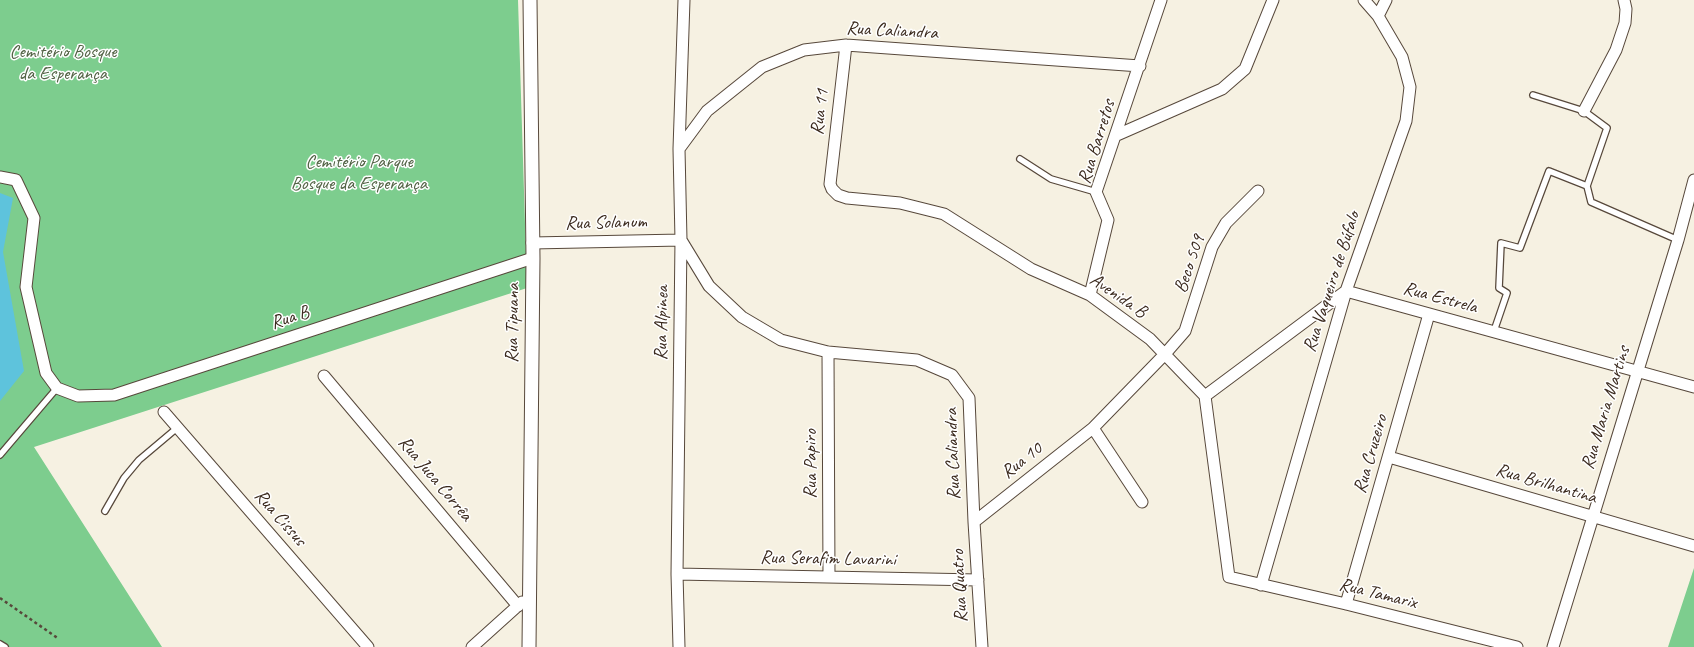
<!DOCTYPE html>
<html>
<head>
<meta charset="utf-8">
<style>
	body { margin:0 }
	canvas { display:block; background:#f6f1e2 }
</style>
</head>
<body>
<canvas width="1694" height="647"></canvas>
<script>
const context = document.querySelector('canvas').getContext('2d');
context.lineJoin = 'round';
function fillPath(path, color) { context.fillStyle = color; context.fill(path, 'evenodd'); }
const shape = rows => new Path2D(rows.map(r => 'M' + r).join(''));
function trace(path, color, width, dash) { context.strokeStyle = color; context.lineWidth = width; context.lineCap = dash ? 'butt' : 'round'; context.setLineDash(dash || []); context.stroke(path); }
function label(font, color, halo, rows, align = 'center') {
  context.font = font + ' Caveat,sans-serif'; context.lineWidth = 3; context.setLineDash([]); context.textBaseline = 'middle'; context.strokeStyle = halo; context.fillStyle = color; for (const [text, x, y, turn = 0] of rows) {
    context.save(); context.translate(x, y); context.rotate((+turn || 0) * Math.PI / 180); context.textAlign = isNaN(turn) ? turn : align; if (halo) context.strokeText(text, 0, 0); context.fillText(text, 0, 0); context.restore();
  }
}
const green = shape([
	[0,0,518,0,527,288,34,447,162,647,0,647],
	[1694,568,1694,647,1668,647]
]);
const water = shape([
	[0,193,13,198,3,252,24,371,0,401]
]);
const path = shape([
	[0,598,59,639]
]);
const service = shape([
	[1533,95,1584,111,1607,128,1587,186,1591,202,1678,240],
	[1020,159,1051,179,1096,192],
	[1494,331,1507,293,1499,288,1501,243,1520,248,1549,171,1587,186],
	[0,455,57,388],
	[105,511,124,478,139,460,177,428],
	[0,644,5,647]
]);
const minor = shape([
	[1378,16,1386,0],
	[846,45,830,184,832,189,838,195,847,198,900,203,944,214,1031,269,1090,295,1150,339,1205,396,1229,577,1346,604,1517,647],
	[1584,111,1616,50,1625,23,1626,9,1624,0],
	[1117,135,1222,89,1245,69,1273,0],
	[679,149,707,111,762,67,804,50,846,45,1140,66],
	[0,177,16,180,34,218,26,287,46,373,57,388,78,396,114,395,533,258],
	[532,243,681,240,709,286,742,317,781,340,828,352,917,360,952,375,969,398,974,522,982,647],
	[1090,295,1108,220,1096,192,1161,0],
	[828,352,829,577],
	[324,376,518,606],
	[1205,396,1346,291,1694,387],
	[164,412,368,647],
	[1093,428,1142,502],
	[1389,457,1694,546],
	[974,522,1093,428,1165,354,1185,331,1212,247,1226,223,1258,191],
	[677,574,978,580],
	[1261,585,1346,291,1406,121,1410,87,1402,57,1378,16,1364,0],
	[1346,604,1429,314],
	[472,647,522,602],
	[679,647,677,574,681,240,679,149,684,0],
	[1553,647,1678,240,1694,180]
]);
const tertiary = shape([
	[529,647,533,258,530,0]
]);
const streetNames = [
	["Rua Caliandra",892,31,3],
	["Rua 11",820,112,-83],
	["Rua Barretos",1097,142,-73],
	["Rua Solanum",606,223,-1],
	["Beco 509",1190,264,-71],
	["Rua Vaqueiro de Búfalo",1332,282,-72],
	["Avenida B",1118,296,34],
	["Rua Estrela",1440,298,15],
	["Rua B",290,318,-18],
	["Rua Tipuana",513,323,-89],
	["Rua Alpinea",662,323,-89],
	["Rua Maria Martins",1606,408,-73],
	["Rua Caliandra",953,454,-92],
	["Rua Cruzeiro",1371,454,-74],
	["Rua 10",1022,461,-38],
	["Rua Papiro",811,464,-90],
	["Rua Juca Corrêa",435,479,50],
	["Rua Brilhantina",1546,484,16],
	["Rua Cissus",280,518,49],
	["Rua Serafim Lavarini",828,559,1],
	["Rua Quatro",960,586,-93],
	["Rua Tamarix",1378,594,14]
];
const parkNames = [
	["Cemitério Bosque",63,52],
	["da Esperança",63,74],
	["Cemitério Parque",359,162],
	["Bosque da Esperança",359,184]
];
fillPath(green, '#7dcd8e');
fillPath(water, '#5ec3dc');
trace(service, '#57483b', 8);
trace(minor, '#57483b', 13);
trace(tertiary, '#57483b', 15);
trace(path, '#57483b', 2.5, [3, 3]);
trace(service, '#fff', 5.5);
trace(minor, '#fff', 11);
trace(tertiary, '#fff', 13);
label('19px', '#3b2a1e', '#fff', streetNames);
label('19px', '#526345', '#fff', parkNames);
</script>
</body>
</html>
